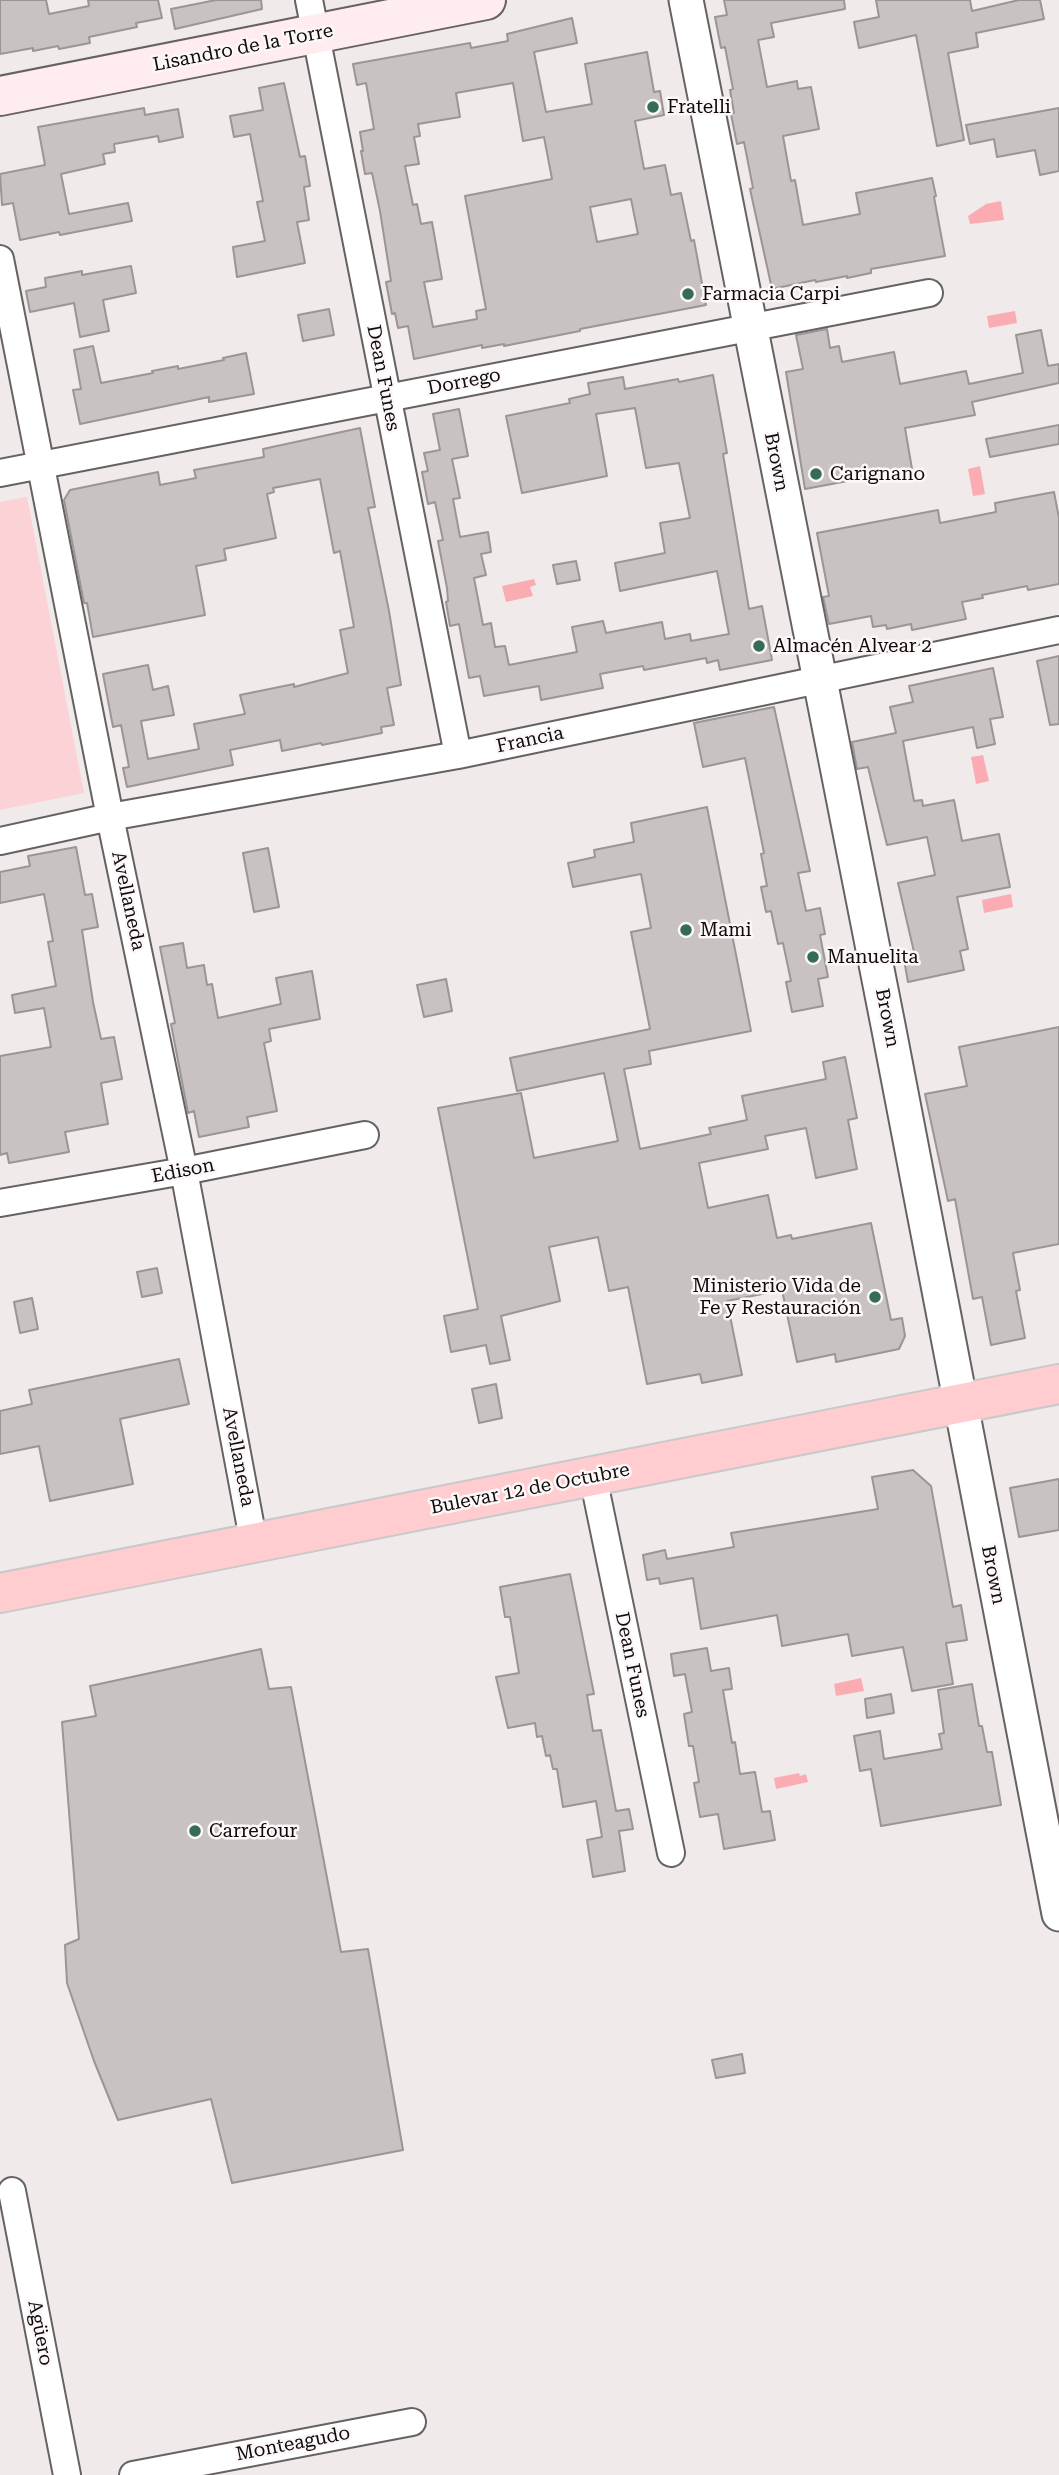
<!DOCTYPE html>
<html>
<head>
<meta charset="utf-8">
<style>
	body { margin:0 }
	canvas { display:block; background:#f0eaea }
</style>
</head>
<body>
<canvas width="1059" height="2475"></canvas>
<script>
const context = document.querySelector('canvas').getContext('2d');
context.lineJoin = 'round';
function fillPath(path, color) { context.fillStyle = color; context.fill(path, 'evenodd'); }
const shape = rows => new Path2D(rows.map(r => 'M' + r).join(''));
function trace(path, color, width, dash) { context.strokeStyle = color; context.lineWidth = width; context.lineCap = dash ? 'butt' : 'round'; context.setLineDash(dash || []); context.stroke(path); }
function label(font, color, halo, rows, align = 'center') {
  context.font = font + ' "Roboto Serif",serif'; context.lineWidth = 5; context.setLineDash([]); context.textBaseline = 'middle'; context.strokeStyle = halo; context.fillStyle = color; for (const [text, x, y, turn = 0] of rows) {
    context.save(); context.translate(x, y); context.rotate((+turn || 0) * Math.PI / 180); context.textAlign = isNaN(turn) ? turn : align; if (halo) context.strokeText(text, 0, 0); context.fillText(text, 0, 0); context.restore();
  }
}
const green = shape([
	[27,497,84,793,0,810,0,502]
]);
const water = shape([
	[1001,201,1004,220,970,224,968,216,986,204],
	[1015,311,1017,323,989,328,987,316],
	[980,466,985,494,973,496,968,469],
	[534,579,536,585,530,587,533,596,506,602,502,586],
	[983,755,989,781,976,784,971,757],
	[1011,894,1013,907,984,913,982,900],
	[861,1678,864,1691,836,1696,834,1684],
	[799,1773,800,1776,806,1774,808,1782,776,1789,774,1778]
]);
const building = shape([
	[0,0,46,0,49,14,89,6,88,0,158,0,162,18,136,23,137,27,89,37,90,43,59,49,58,46,33,51,33,48,0,54,0,0],
	[216,0,261,0,262,9,175,29,171,9,216,0],
	[724,0,844,0,845,9,771,23,774,37,758,40,767,87,797,81,798,89,811,87,819,129,783,136,791,181,795,180,803,225,860,214,856,193,932,178,936,196,934,197,945,256,871,269,871,273,847,278,847,276,816,282,815,280,772,289,750,189,753,188,744,142,737,144,731,114,734,113,730,90,733,89,725,47,721,48,715,17,727,15,724,0],
	[876,0,970,0,972,11,1019,0,1040,0,1044,19,976,33,978,47,948,53,964,140,937,146,916,35,859,48,854,22,879,17,876,0],
	[572,18,577,43,534,52,546,112,592,104,585,64,647,52,654,92,660,91,664,115,635,121,644,169,665,165,671,195,681,193,691,241,694,240,706,305,580,329,580,331,504,346,504,344,482,348,482,345,414,359,408,326,398,328,395,313,392,314,386,282,391,281,380,211,372,173,365,174,361,151,363,151,360,132,374,129,366,83,357,85,353,64,470,43,471,48,508,41,507,34,572,18],
	[513,83,523,141,544,137,552,179,465,196,486,309,476,311,477,319,433,327,424,282,442,279,432,222,421,224,417,204,413,205,405,166,419,164,414,137,420,136,418,124,460,117,456,93,513,83],
	[631,199,638,234,597,242,590,207,631,199],
	[284,83,300,157,305,156,310,186,304,187,309,220,297,222,305,263,237,277,233,247,265,241,257,202,263,201,250,134,234,137,230,116,263,110,259,88,284,83],
	[144,108,145,115,178,109,183,137,159,142,158,136,114,144,115,152,103,154,105,164,61,174,69,214,128,203,132,221,60,235,59,232,20,240,13,203,2,205,0,174,45,165,38,127,144,108],
	[1059,108,1059,171,1040,175,1035,150,997,157,994,139,970,144,966,125,1059,108],
	[131,266,136,293,103,300,109,331,80,337,74,303,30,312,26,291,46,287,45,278,82,271,82,275,131,266],
	[329,309,334,335,303,341,298,315,329,309],
	[827,329,830,348,839,346,842,362,894,352,900,384,966,371,969,384,1023,373,1016,335,1041,330,1048,366,1059,364,1059,383,972,402,975,415,905,428,912,469,805,489,786,372,803,369,796,335,827,329],
	[93,346,101,383,153,373,152,371,178,366,178,369,224,360,223,358,246,353,254,394,209,402,209,397,80,424,73,390,81,389,74,350,93,346],
	[713,375,727,453,723,454,749,609,762,606,772,660,720,670,718,660,707,663,706,658,644,670,643,666,600,674,603,688,541,700,539,686,484,696,480,676,469,678,459,624,450,626,446,602,448,601,447,588,438,541,443,540,435,502,428,504,422,472,428,471,424,453,440,450,433,414,459,409,468,456,452,459,460,498,453,499,460,537,488,532,491,552,481,554,486,575,474,578,483,625,491,623,495,647,505,646,509,665,577,652,572,627,603,621,606,633,662,622,665,639,690,634,691,641,729,634,717,571,620,591,615,563,665,553,660,523,690,518,679,463,646,468,635,408,596,414,607,476,522,493,506,416,570,403,569,399,590,394,588,383,623,377,625,389,678,379,679,382,713,375],
	[1059,425,1059,444,990,457,986,439,1059,425],
	[360,428,375,507,368,508,389,611,401,685,387,688,394,725,381,727,382,733,322,745,321,743,282,751,280,740,230,750,233,765,127,787,123,768,129,767,121,725,113,727,103,674,148,665,153,690,168,686,174,715,141,721,148,759,199,749,194,724,245,714,240,695,294,684,294,687,348,673,340,630,354,627,340,551,334,553,320,479,273,488,274,492,267,494,276,538,224,549,226,560,196,566,205,615,93,637,87,603,84,603,64,500,70,490,158,472,160,485,196,478,194,470,264,457,263,449,360,428],
	[1054,492,1059,518,1059,584,1028,590,1027,586,982,595,983,598,962,602,966,619,912,630,911,624,887,629,886,625,873,627,871,616,829,624,823,597,829,596,817,533,938,510,940,523,996,512,995,503,1054,492],
	[576,561,580,580,557,584,553,565,576,561],
	[1059,656,1059,724,1050,725,1037,661,1059,656],
	[993,668,1003,717,990,719,995,744,977,748,973,727,903,741,914,801,922,800,923,806,954,800,962,841,999,834,1010,887,957,897,968,949,960,951,964,970,908,982,903,954,914,952,898,883,935,875,927,837,887,845,868,767,857,769,852,742,896,733,890,707,913,702,909,686,993,668],
	[774,707,810,871,798,873,806,911,820,908,825,934,820,935,828,977,818,979,823,1006,792,1012,786,982,791,981,783,943,778,944,771,911,766,912,761,887,767,886,761,854,764,853,745,758,703,767,694,723,774,707],
	[707,807,751,1031,649,1051,651,1064,624,1069,640,1149,711,1134,709,1128,747,1120,742,1096,826,1079,823,1062,845,1057,857,1118,848,1120,857,1169,816,1178,806,1128,765,1136,768,1149,699,1163,708,1208,768,1195,777,1238,791,1235,792,1239,871,1223,891,1320,902,1318,905,1336,899,1349,836,1362,835,1354,797,1362,782,1290,727,1301,742,1375,702,1383,700,1374,647,1384,628,1287,609,1291,598,1237,549,1247,560,1301,501,1316,510,1360,490,1364,486,1345,451,1352,444,1316,478,1309,438,1108,521,1093,534,1158,618,1141,604,1073,517,1091,510,1058,650,1029,631,932,651,928,641,874,573,887,568,863,595,857,594,850,634,842,631,823,707,807],
	[76,847,85,895,92,894,98,927,82,930,93,1002,101,1039,114,1037,122,1079,101,1083,108,1124,65,1132,69,1152,9,1163,7,1153,0,1155,0,1056,51,1047,44,1008,15,1013,12,995,56,986,48,942,53,941,44,894,0,903,0,872,30,866,28,856,76,847],
	[268,848,279,907,254,912,243,853,268,848],
	[183,943,187,968,204,965,207,985,212,984,218,1018,281,1004,276,978,312,971,320,1019,269,1029,271,1041,264,1043,277,1111,247,1117,249,1127,199,1137,194,1111,188,1113,171,1024,175,1023,160,947,183,943],
	[446,979,452,1011,424,1017,417,985,446,979],
	[1059,1027,1059,1244,1013,1253,1020,1290,1016,1291,1025,1338,991,1345,982,1297,973,1299,955,1199,948,1201,925,1094,967,1086,959,1047,1059,1027],
	[157,1268,162,1293,142,1297,137,1272,157,1268],
	[32,1298,38,1329,20,1333,14,1302,32,1298],
	[179,1359,189,1404,120,1419,133,1484,50,1501,39,1446,0,1454,0,1411,32,1404,29,1390,179,1359],
	[496,1384,502,1418,479,1423,472,1389,496,1384],
	[913,1470,931,1486,953,1607,961,1605,967,1640,946,1643,953,1684,912,1691,903,1647,852,1656,848,1634,782,1646,777,1615,701,1629,693,1578,660,1584,659,1578,647,1580,643,1555,665,1550,667,1559,734,1547,731,1533,878,1509,872,1477,913,1470],
	[1059,1479,1059,1530,1019,1537,1010,1488,1059,1479],
	[570,1574,594,1694,587,1695,593,1731,601,1730,616,1811,629,1809,633,1829,619,1831,625,1871,593,1877,587,1840,602,1837,596,1801,563,1807,557,1769,553,1769,550,1755,546,1756,542,1736,537,1737,535,1723,508,1728,496,1677,519,1673,510,1617,505,1617,500,1587,570,1574],
	[707,1648,711,1671,729,1668,732,1689,723,1690,732,1743,735,1742,740,1774,755,1772,762,1812,770,1811,775,1840,724,1849,718,1814,700,1817,694,1783,699,1782,693,1746,689,1746,684,1714,692,1712,685,1674,674,1676,671,1654,707,1648],
	[261,1649,269,1689,291,1687,341,1952,368,1949,403,2150,232,2183,211,2099,118,2120,94,2061,67,1983,65,1945,79,1939,62,1722,96,1716,90,1686,261,1649],
	[972,1684,979,1726,982,1726,987,1752,992,1752,1001,1805,881,1826,871,1769,860,1771,854,1736,880,1731,884,1759,942,1749,939,1734,944,1733,938,1690,972,1684],
	[891,1694,894,1713,867,1718,865,1699,891,1694],
	[742,2054,745,2073,716,2078,712,2060,742,2054]
]);
const minor = shape([
	[309,0,458,755],
	[0,259,110,817,184,1171,254,1544],
	[0,473,929,293],
	[0,841,110,817,458,755,1059,630],
	[0,1203,184,1171,365,1135],
	[593,1477,671,1853],
	[12,2191,67,2475],
	[133,2475,412,2422]
]);
const tertiary = shape([
	[686,0,888,1025,1059,1914]
]);
const secondary = shape([
	[0,96,486,0]
]);
const trunk = shape([
	[0,1593,1059,1384]
]);
const markers = [
	[653,107,7,"#346c54"],
	[688,294,7,"#346c54"],
	[816,474,7,"#346c54"],
	[759,646,7,"#346c54"],
	[686,930,7,"#346c54"],
	[813,957,7,"#346c54"],
	[875,1297,7,"#346c54"],
	[195,1831,7,"#346c54"]
];
const streetNames = [
	["Lisandro de la Torre",243,48,-11],
	["Dean Funes",383,378,79],
	["Dorrego",464,382,-11],
	["Brown",776,462,79],
	["Francia",530,740,-12],
	["Avellaneda",128,901,78],
	["Brown",887,1018,79],
	["Edison",183,1171,-11],
	["Avellaneda",238,1457,79],
	["Bulevar 12 de Octubre",530,1489,-11],
	["Brown",993,1575,79],
	["Dean Funes",632,1665,78],
	["Agüero",40,2333,79],
	["Monteagudo",293,2444,-11]
];
const poiNames = [
	["Fratelli",667,107],
	["Farmacia Carpi",702,294],
	["Carignano",830,474],
	["Almacén Alvear 2",773,646],
	["Mami",700,930],
	["Manuelita",827,957],
	["Ministerio Vida de",861,1286,"right"],
	["Fe y Restauración",861,1308,"right"],
	["Carrefour",209,1831]
];
fillPath(green, '#fbd2d5');
fillPath(water, '#fbacb3');
fillPath(building, '#c8c2c3');
trace(building, '#9b9696', 2);
trace(minor, '#676262', 30);
trace(tertiary, '#676262', 37);
trace(secondary, '#676262', 42);
trace(trunk, '#cac9c9', 42);
trace(minor, '#fff', 26);
trace(tertiary, '#fff', 33);
trace(secondary, '#ffecee', 38);
trace(trunk, '#ffccd0', 38);
for (const [x, y, r, color] of markers) { const dot = new Path2D(); dot.arc(x, y, r, 0, 2 * Math.PI); context.fillStyle = color; context.fill(dot); trace(dot, '#fdf7f8', 2.5); }
label('19px', '#0d0b0b', '#fdf7f8', streetNames);
label('19px', '#0d0b0b', '#fdf7f8', poiNames, 'left');
</script>
</body>
</html>
